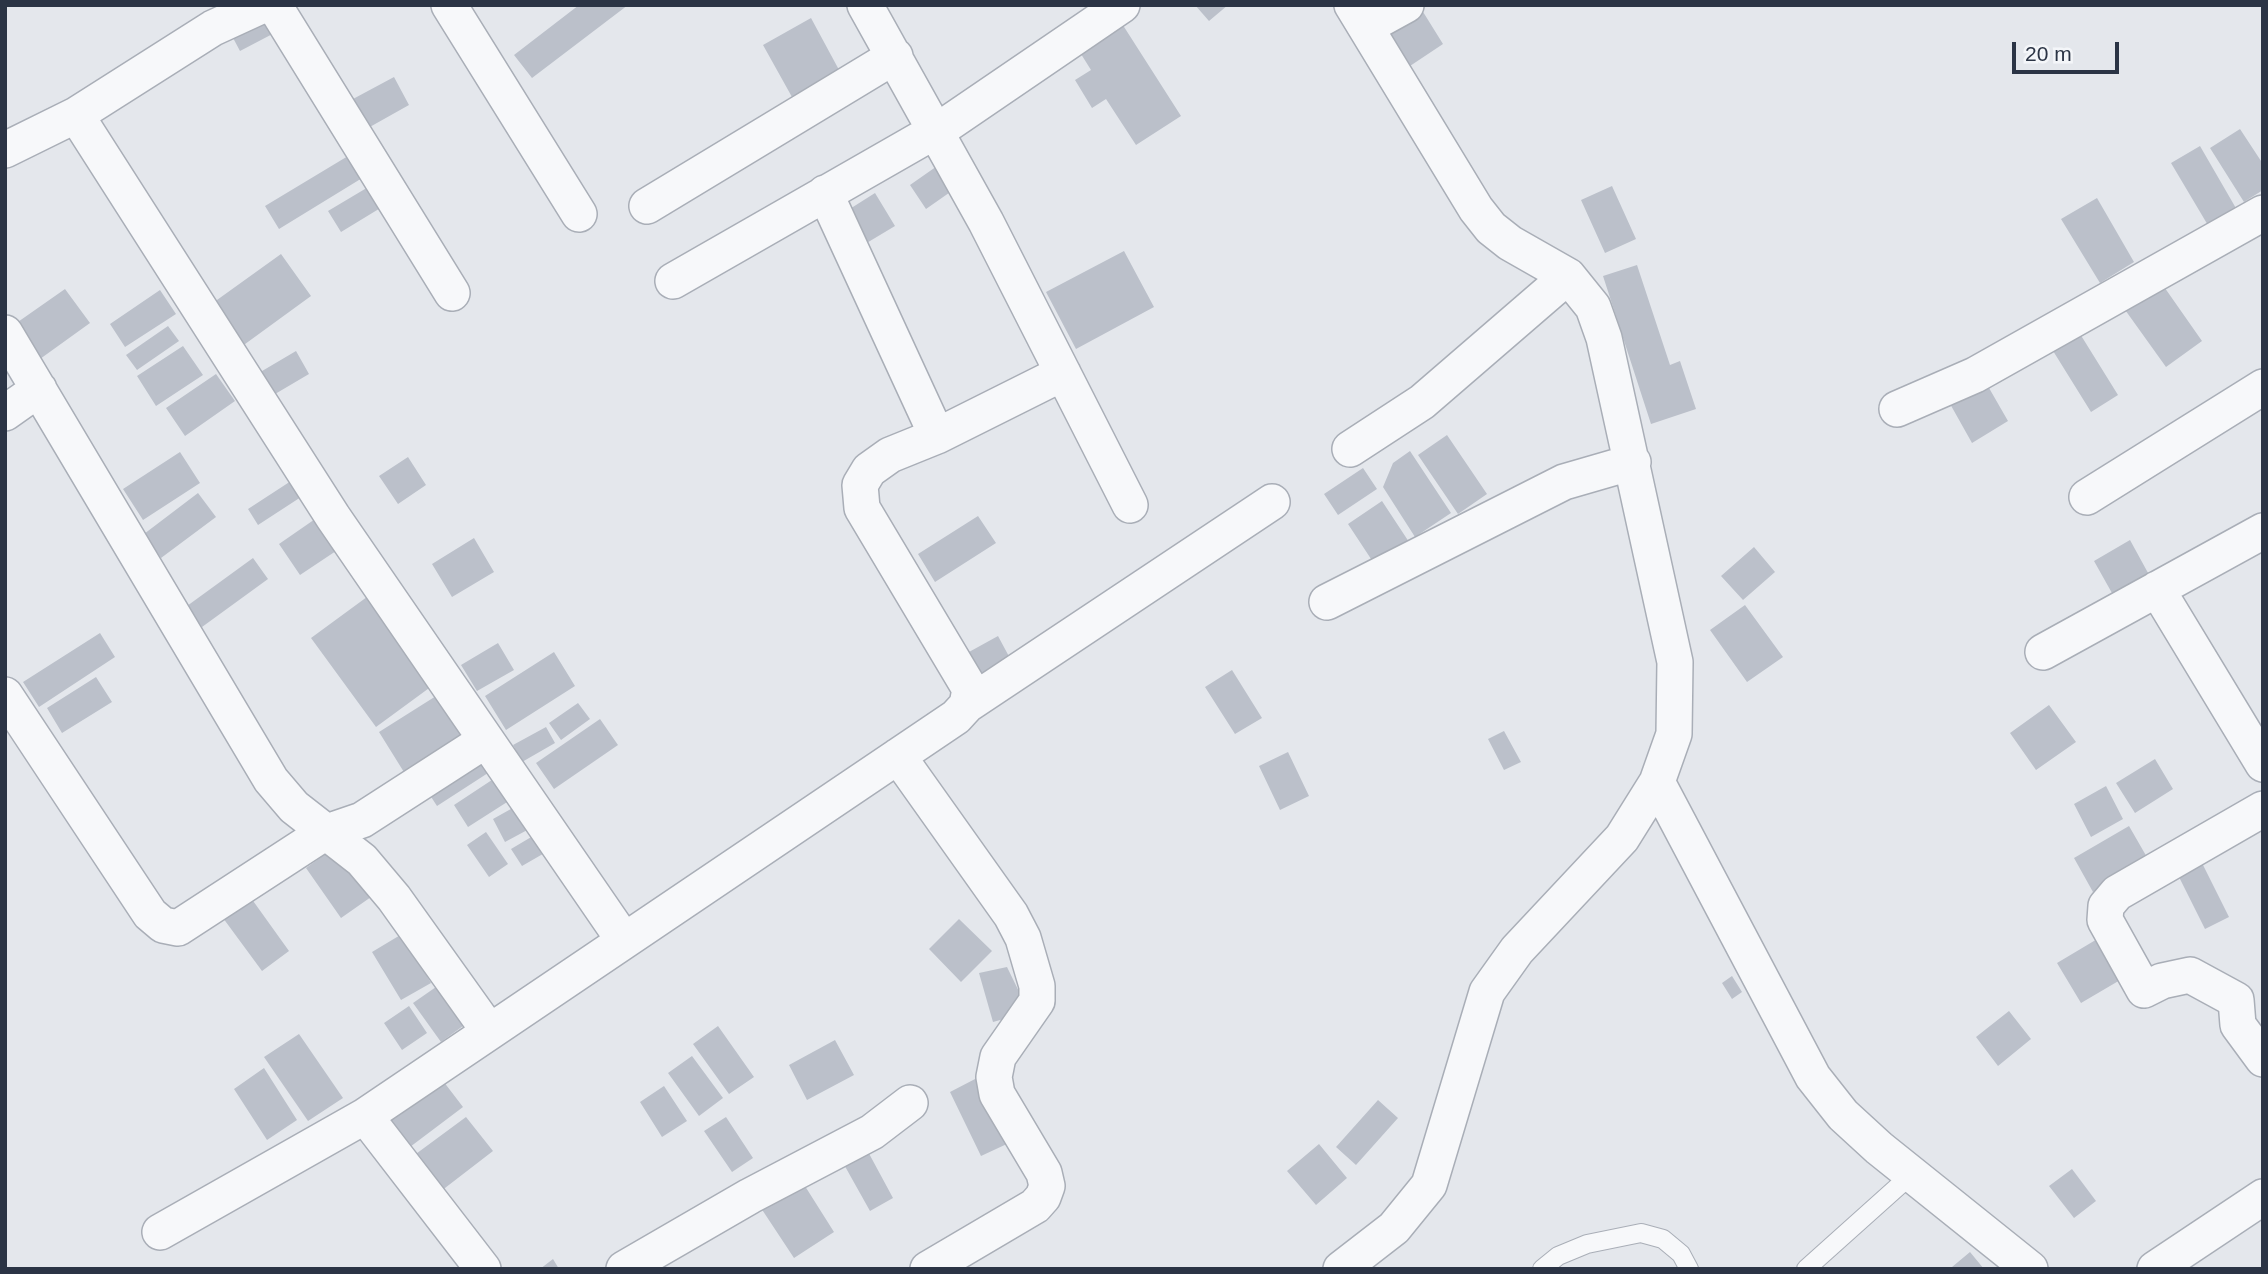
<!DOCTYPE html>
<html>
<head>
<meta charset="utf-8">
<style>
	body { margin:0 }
	#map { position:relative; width:2268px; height:1274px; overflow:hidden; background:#e4e7ec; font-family:Helvetica,sans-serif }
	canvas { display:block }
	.frame { position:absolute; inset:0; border:7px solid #2b3445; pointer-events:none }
	.scale { position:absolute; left:2012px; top:42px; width:107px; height:32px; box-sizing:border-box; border:4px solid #2b3445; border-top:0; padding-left:9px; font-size:21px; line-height:24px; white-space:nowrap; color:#2b3445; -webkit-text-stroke:5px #f4f6f9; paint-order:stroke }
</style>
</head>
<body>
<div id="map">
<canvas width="2268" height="1274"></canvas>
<div class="frame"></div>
<div class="scale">20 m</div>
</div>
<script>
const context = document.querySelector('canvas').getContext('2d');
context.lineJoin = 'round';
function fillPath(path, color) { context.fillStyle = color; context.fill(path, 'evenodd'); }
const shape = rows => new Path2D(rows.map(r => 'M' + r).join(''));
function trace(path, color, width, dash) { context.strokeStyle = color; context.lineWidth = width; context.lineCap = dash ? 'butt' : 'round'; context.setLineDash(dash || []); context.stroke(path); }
const building = shape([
	[579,5,628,5,532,78,514,55],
	[1195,5,1228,5,1209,21],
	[1420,7,1443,44,1410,66,1387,28],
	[274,14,282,29,240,51,232,36],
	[811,18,845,81,797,106,763,45],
	[1119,19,1181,116,1136,145,1106,99,1092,108,1075,80,1091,70,1076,46],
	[394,77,409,105,368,128,353,99],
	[2240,129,2263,164,2263,190,2244,202,2210,148],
	[2200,146,2237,210,2209,227,2171,163],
	[358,150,372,172,279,229,265,206],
	[940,164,956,188,926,209,910,185],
	[375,183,387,204,341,232,328,211],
	[1612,186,1636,239,1605,253,1581,200],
	[875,193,895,226,865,244,845,212],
	[2097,198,2134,262,2100,283,2061,219],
	[1124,251,1154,307,1076,349,1046,292],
	[281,254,311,296,241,347,210,305],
	[1637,265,1670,365,1680,361,1696,409,1651,424,1603,276],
	[2160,281,2202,341,2166,367,2123,307],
	[65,289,90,323,40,359,15,324],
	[160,290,176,314,125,347,110,324],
	[168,326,179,341,137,370,126,355],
	[2077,329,2118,395,2091,412,2050,346],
	[183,346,203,375,156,406,137,376],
	[296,351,309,374,270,397,257,374],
	[216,374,235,401,185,436,166,408],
	[1985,381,2008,421,1972,443,1949,402],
	[1447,435,1487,494,1458,514,1418,455],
	[1410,451,1451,513,1415,537,1383,487,1393,463],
	[180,452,200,483,143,520,123,489],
	[408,457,426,485,398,504,379,476],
	[1363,468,1377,489,1338,515,1324,494],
	[291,481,301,497,258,525,248,509],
	[198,493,216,517,161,558,144,534],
	[1382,501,1409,542,1375,565,1348,524],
	[978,516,996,543,935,582,918,554],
	[318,517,339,549,300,575,279,544],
	[474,538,494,572,452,597,432,564],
	[2130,540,2153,582,2117,602,2094,561],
	[1754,547,1775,572,1743,600,1721,576],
	[253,558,268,579,202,627,187,606],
	[371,594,436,683,376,727,311,638],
	[1745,605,1783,657,1747,682,1710,630],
	[100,633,115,657,39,707,23,682],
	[998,636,1012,662,984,679,969,652],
	[498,643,514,670,477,691,461,665],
	[554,652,575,686,506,730,485,696],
	[1232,670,1262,718,1235,734,1205,687],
	[96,677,112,702,62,733,47,708],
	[444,691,476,745,412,785,379,732],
	[578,703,590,719,561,740,549,723],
	[2049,705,2076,742,2036,770,2010,733],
	[600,719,618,745,554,789,536,763],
	[546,727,555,743,522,762,513,745],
	[1504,731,1521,762,1504,770,1488,739],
	[1288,752,1309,796,1280,810,1259,766],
	[476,753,488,773,437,806,424,786],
	[2155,759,2173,789,2135,813,2116,783],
	[501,774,515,797,468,827,454,805],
	[2106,786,2123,819,2091,837,2074,804],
	[518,805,531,828,505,842,493,819],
	[2129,826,2148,859,2093,892,2074,858],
	[486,832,508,864,489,877,467,845],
	[538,833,548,851,522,866,511,849],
	[335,847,371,897,341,918,306,868],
	[2198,855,2229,917,2205,929,2174,867],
	[251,898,289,951,262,971,223,918],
	[959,919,992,951,961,982,929,949],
	[402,934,431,983,401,1000,372,952],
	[2104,935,2127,976,2081,1003,2057,963],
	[1007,967,1029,1012,993,1022,979,973],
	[1732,976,1742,992,1732,999,1722,983],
	[436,987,463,1026,441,1042,413,1003],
	[409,1006,427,1033,402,1050,384,1023],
	[2009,1011,2031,1039,1998,1066,1976,1037],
	[718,1026,754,1077,729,1094,693,1044],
	[299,1034,343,1098,308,1121,264,1057],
	[835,1040,854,1075,807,1100,789,1065],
	[692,1056,723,1098,699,1116,668,1073],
	[264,1068,297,1120,267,1140,234,1089],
	[437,1073,463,1107,402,1153,377,1118],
	[977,1078,1009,1143,981,1156,950,1092],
	[664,1086,687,1121,662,1137,640,1102],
	[1378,1100,1398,1118,1356,1165,1336,1147],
	[466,1117,493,1151,432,1198,405,1162],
	[726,1117,753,1158,732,1172,704,1131],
	[1319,1144,1347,1178,1316,1205,1287,1171],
	[866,1148,893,1198,870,1211,842,1161],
	[2072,1169,2096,1201,2074,1218,2049,1186],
	[798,1175,834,1232,794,1258,757,1202],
	[1970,1252,1984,1269,1954,1269,1952,1267],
	[553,1259,559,1269,540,1269]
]);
const lane = shape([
	[1542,1269,1558,1256,1587,1244,1641,1233,1663,1239,1681,1254,1689,1269],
	[1806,1269,1912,1174]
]);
const street = shape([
	[274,5,452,293],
	[449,5,579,214],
	[865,5,986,222,1130,505],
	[1352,5,1476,209,1491,228,1510,243,1568,276,1593,307,1604,338,1675,662,1674,734,1657,782],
	[1366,27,1406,5],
	[76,115,333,517,623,939],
	[5,150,76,115,213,28,263,5],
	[825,193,937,436],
	[647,206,895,56],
	[673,281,949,123,1122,5],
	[5,333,271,780,294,807,362,860,394,898,489,1031],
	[1897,409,1975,375,2263,213],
	[5,413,39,389],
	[1350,449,1422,402,1568,276],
	[2087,497,2263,387],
	[2157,589,2263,764],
	[1327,602,1564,482,1633,462],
	[2043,652,2263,531],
	[5,695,150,914,163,925,178,928,324,833,362,820,486,740],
	[967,705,1272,502],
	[898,756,1011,915,1023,938,1037,986,1037,1001,998,1057,994,1077,997,1094,1044,1173,1047,1186,1043,1197,1035,1206,928,1269],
	[2263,809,2117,893,2106,906,2105,920,2144,990,2162,981,2190,975,2236,1000,2238,1025,2263,1059],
	[365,1116,483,1269],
	[160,1232,365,1116,956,717,967,705,970,689,862,508,860,485,869,470,890,455,937,436,1063,373],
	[624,1269,750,1196,872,1132,910,1103],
	[1341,1269,1394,1228,1429,1185,1487,992,1517,950,1622,838,1657,782,1813,1077,1843,1115,1879,1148,2030,1269],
	[2155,1269,2263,1197]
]);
fillPath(building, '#bbc0ca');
trace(lane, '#a9aeb7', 20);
trace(street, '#a9aeb7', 38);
trace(lane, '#f7f8fa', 18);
trace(street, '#f7f8fa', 35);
</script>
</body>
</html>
